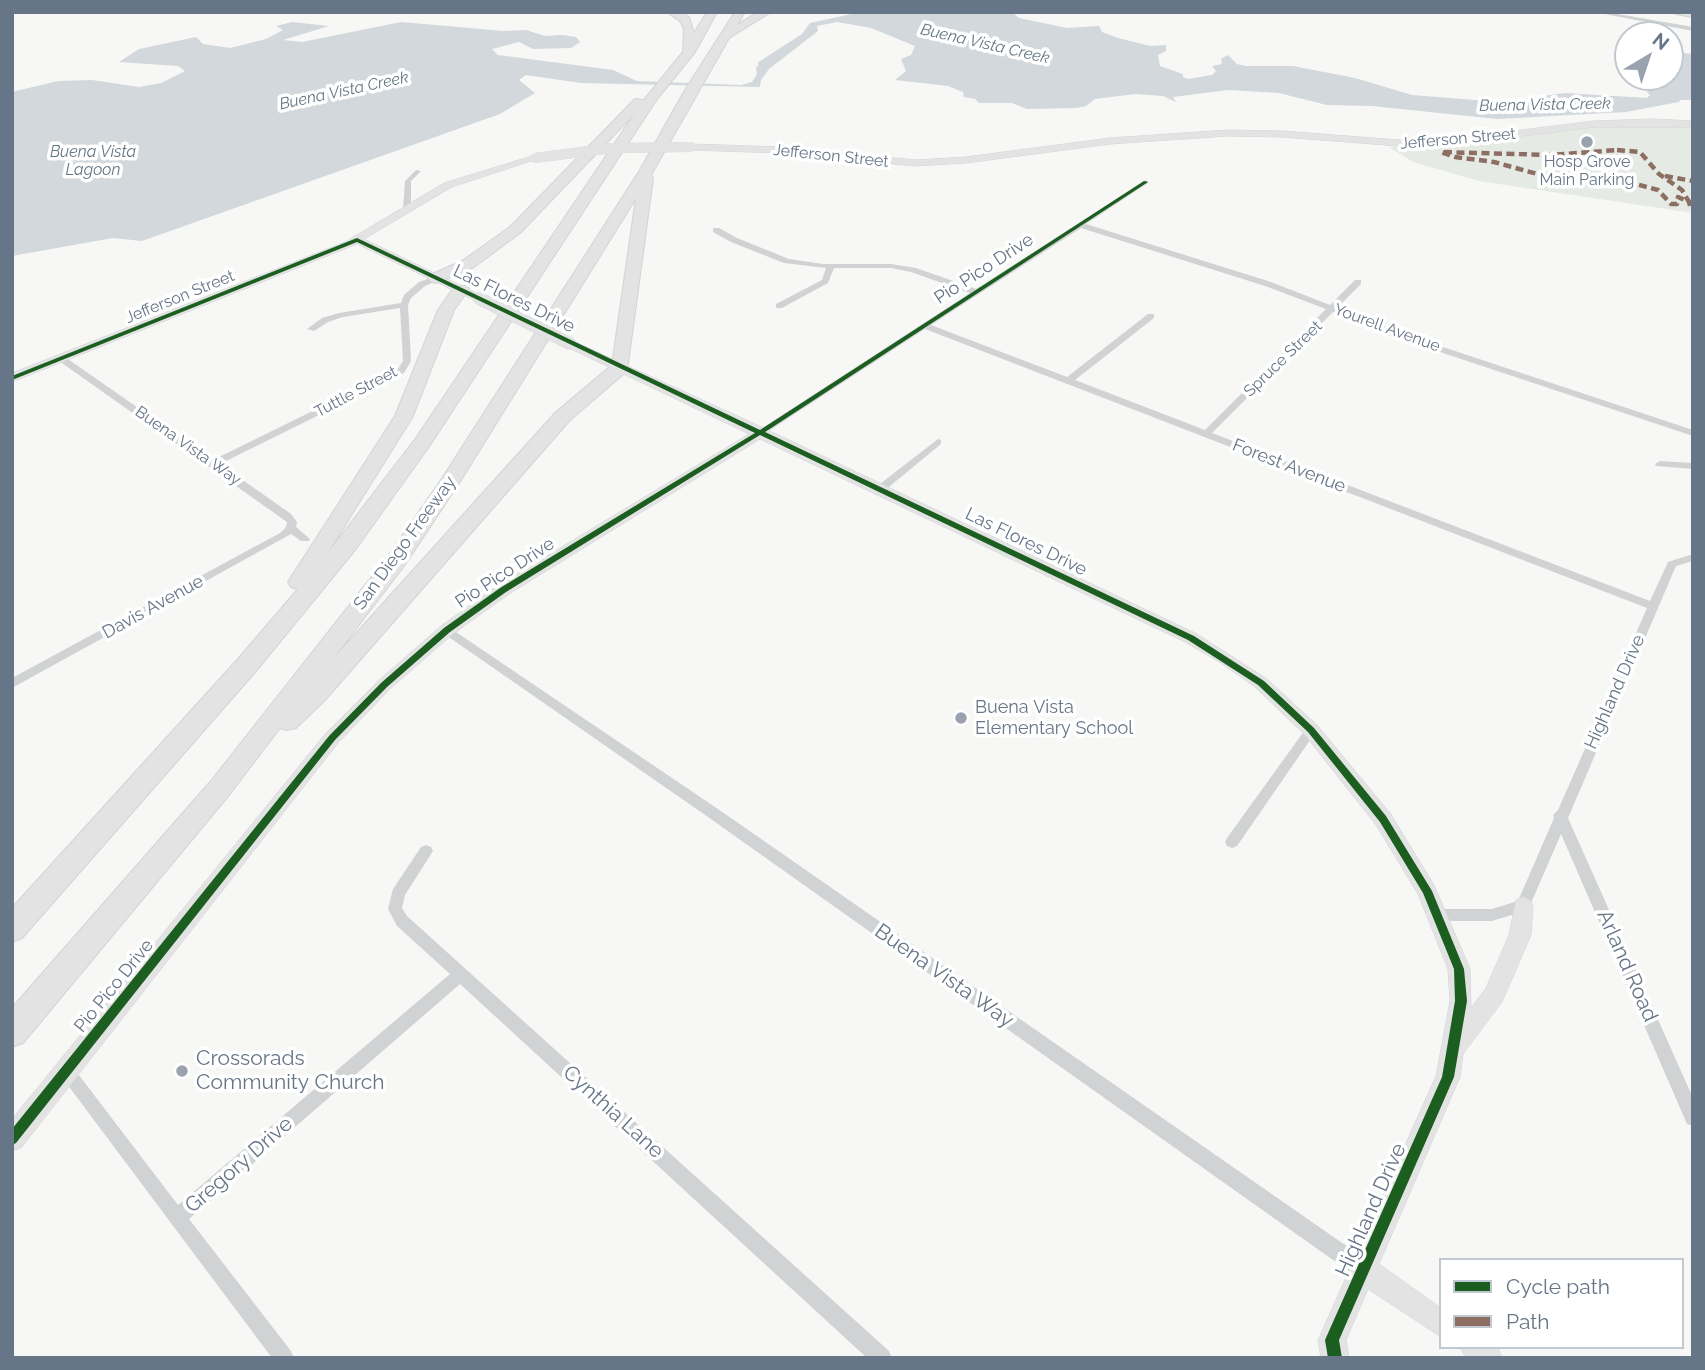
<!DOCTYPE html>
<html>
<head>
<meta charset="utf-8">
<style>
	body { margin:0 }
	#map { position:relative; width:1705px; height:1370px; overflow:hidden; background:#f7f7f6; font-family:Raleway,sans-serif }
	canvas { display:block }
	.frame { position:absolute; inset:0; border:14px solid #667587; pointer-events:none }
	.legend { position:absolute; left:1439px; top:1258px; width:245px; height:91px; box-sizing:border-box; background:#fff; border:2px solid #c2c8cf; margin:0; padding:9px 12px; list-style:none; font-size:21px; color:#667587 }
	.legend li { display:flex; align-items:center; gap:14px; height:35px }
	.legend b { width:35px; border:2px solid #c2c8cf }
	.north { position:absolute; left:1614px; top:21px; width:70px; height:70px; box-sizing:border-box; background:#fff; border:2px solid #c2c8cf; border-radius:50%; rotate:39deg; font-size:19px; font-weight:700; line-height:28px; text-align:center; color:#667587 }
	.north::after { content:''; display:block; margin:auto; width:24px; height:32px; background:#99a2ae; clip-path:polygon(50% 0,100% 100%,50% 72%,0 100%) }
</style>
</head>
<body>
<div id="map">
<canvas width="1705" height="1370"></canvas>
<div class="frame"></div>
<ul class="legend">
<li><b style="height:9px;background:#1b5e20"></b>Cycle path</li>
<li><b style="height:9px;background:#8d6e63"></b>Path</li>
</ul>
<div class="north">N</div>
</div>
<script>
const context = document.querySelector('canvas').getContext('2d');
context.lineJoin = 'round';
function fillPath(path, color) { context.fillStyle = color; context.fill(path, 'evenodd'); }
const shape = rows => new Path2D(rows.map(r => 'M' + r).join(''));
function trace(path, color, width, dash) { context.strokeStyle = color; context.lineWidth = width; context.lineCap = dash ? 'butt' : 'round'; context.setLineDash(dash || []); context.stroke(path); }
function label(font, color, halo, rows, align = 'center') {
  context.font = font + ' Raleway,sans-serif'; context.lineWidth = 7; context.setLineDash([]); context.textBaseline = 'middle'; context.strokeStyle = halo; context.fillStyle = color; for (const [text, x, y, turn = 0] of rows) {
    context.save(); context.translate(x, y); context.rotate((+turn || 0) * Math.PI / 180); context.textAlign = isNaN(turn) ? turn : align; if (halo) context.strokeText(text, 0, 0); context.fillText(text, 0, 0); context.restore();
  }
}
const green = shape([
	[1600,125,1693,126,1693,213,1479,181,1413,162,1389,147,1467,144]
]);
const water = shape([
	[861,12,1012,12,1019,18,1067,28,1099,26,1102,32,1118,38,1150,46,1166,45,1166,51,1158,55,1160,66,1183,74,1183,77,1188,79,1212,75,1216,71,1212,66,1222,64,1221,59,1228,55,1237,64,1245,66,1293,66,1355,78,1412,95,1500,102,1565,93,1647,98,1650,95,1647,92,1649,88,1630,77,1670,77,1670,52,1683,53,1693,54,1693,100,1680,100,1679,102,1626,112,1497,119,1372,106,1327,105,1279,93,1228,90,1173,97,1176,102,1163,96,1135,94,1095,99,1086,106,1076,108,1027,109,1012,103,979,103,975,99,964,97,963,92,948,86,895,80,906,71,901,59,911,55,915,46,871,28,837,22,817,26,818,31,769,69,761,80,760,87,581,83,526,75,519,80,535,93,500,114,142,241,113,238,12,256,12,92,58,81,92,80,139,87,161,83,185,71,178,66,119,62,139,49,196,37,203,44,230,48,266,39,283,30,276,26,292,22,329,26,283,40,302,42,401,22,504,31,526,30,545,36,562,35,576,37,580,42,571,48,533,49,519,42,492,49,498,55,613,70,637,81,741,85,752,82,757,74,756,68,759,64,757,63,802,34,810,23]
]);
const street = shape([
	[1594,12,1606,12,1693,27,1693,31,1594,12],
	[416,170,421,171,411,181,411,209,407,211,403,209,405,181,416,170],
	[1146,180,1148,181,1148,183,1086,224,1271,282,1330,305,1355,280,1361,280,1361,284,1337,308,1413,337,1693,430,1693,436,1407,341,1333,312,1212,433,1650,601,1668,562,1693,554,1693,561,1676,566,1568,818,1693,1098,1693,1126,1687,1124,1561,834,1528,910,1492,921,1437,921,1432,919,1430,915,1432,911,1437,909,1492,909,1518,901,1554,818,1553,815,1558,810,1647,608,925,329,764,434,761,435,756,432,970,293,911,272,891,268,834,268,828,283,782,308,776,308,776,304,822,280,826,268,784,263,731,242,713,232,713,228,719,228,737,238,789,259,823,264,891,264,916,268,976,289,1146,180],
	[1081,228,1265,286,1326,309,1205,430,1075,380,1154,318,1154,314,1148,314,1067,377,931,325,1081,228],
	[436,276,440,278,439,280,425,286,411,298,408,305,411,361,404,373,220,464,291,514,297,522,296,527,310,539,309,541,301,541,291,534,12,688,12,678,280,533,286,527,287,522,59,361,59,357,65,357,213,460,398,369,403,361,400,308,343,317,328,322,314,331,307,329,322,318,339,313,401,303,404,295,419,282,436,276],
	[938,439,941,440,941,444,884,491,876,491,876,487,938,439],
	[1660,461,1693,463,1693,469,1656,466,1655,464,1660,461],
	[447,626,718,809,1371,1263,1373,1270,1371,1277,1364,1279,1357,1277,708,817,443,633,441,630,447,626],
	[1311,725,1315,727,1317,730,1315,733,1237,846,1232,848,1227,846,1225,842,1227,838,1307,727,1311,725],
	[426,845,431,847,433,851,405,895,402,908,407,916,889,1351,892,1358,867,1358,460,984,189,1219,291,1351,294,1358,272,1358,58,1072,60,1066,66,1064,72,1066,178,1205,450,974,397,926,388,909,393,889,421,847,426,845]
]);
const secondary = shape([
	[1653,119,1693,121,1693,127,1594,127,1425,148,1282,137,1228,136,1110,144,966,163,915,166,781,153,691,150,686,147,691,144,781,147,915,160,966,157,1110,138,1228,130,1282,131,1425,142,1594,121,1653,119],
	[532,156,540,158,452,187,364,239,482,296,482,300,474,300,357,244,12,382,12,373,345,242,444,183,532,156],
	[571,340,766,429,1197,634,1267,679,1317,725,1390,813,1434,885,1470,969,1471,1008,1486,988,1509,935,1516,900,1523,897,1530,900,1533,906,1531,935,1502,1002,1463,1054,1460,1077,1379,1264,1441,1308,1441,1337,1368,1289,1346,1340,1349,1358,1321,1358,1318,1340,1436,1076,1450,1001,1448,969,1418,894,1376,825,1305,735,1255,687,1221,663,1185,642,760,439,509,594,453,634,390,689,338,743,21,1148,12,1151,12,1119,326,733,378,681,441,626,497,586,749,434,567,347,565,344,571,340],
	[1460,1347,1497,1347,1503,1358,1466,1358,1460,1347]
]);
const highway = shape([
	[667,12,680,12,689,17,694,33,707,12,717,12,695,52,657,99,430,445,355,550,256,671,22,938,12,942,12,908,238,659,298,589,291,587,288,582,395,416,438,310,455,286,467,286,469,289,454,310,413,416,327,554,416,438,635,113,520,233,474,267,436,283,430,281,428,278,430,275,462,261,510,227,635,99,644,100,683,52,684,29,680,21,667,12],
	[735,12,745,12,737,25,758,12,771,12,729,38,651,175,653,178,627,371,570,420,325,700,296,728,287,730,280,728,229,795,23,1043,12,1047,12,1008,211,781,388,556,441,480,640,170,685,90,735,12],
	[636,198,612,365,556,412,332,660,404,566,461,480,636,198],
	[1675,12,1693,12,1693,17,1676,14,1675,12]
]);
const secondaryBridgeFar1 = shape([
	[535,158,612,148,691,147]
]);
const secondaryBridge = shape([
	[478,298,571,344]
]);
const quiet = shape([
	[1617,150,1640,152,1659,174,1682,190,1689,202,1678,197,1677,204,1671,204,1658,190,1632,183,1541,175,1494,162,1455,157,1441,152,1551,155,1617,150],
	[1665,176,1693,181],
	[1689,202,1693,202],
	[1689,202,1690,206]
]);
const cycleway = shape([
	[1144,181,1148,182,765,432,1194,636,1264,681,1314,728,1386,816,1432,891,1464,969,1467,1001,1454,1077,1339,1340,1342,1358,1328,1358,1325,1340,1442,1077,1455,1001,1454,969,1423,893,1380,822,1308,732,1258,685,1188,640,760,435,506,592,450,632,387,687,335,740,16,1143,12,1145,12,1129,329,736,381,683,444,628,500,588,755,433,357,242,12,380,12,376,357,238,760,430,1144,181]
]);
const markers = [
	[1587,142,7,"#99a2ae"],
	[961,718,7,"#99a2ae"],
	[182,1071,7,"#99a2ae"]
];
const farWaternames = [
	["Buena Vista Creek",985,44,13],
	["Buena Vista Creek",344,91,-12],
	["Buena Vista Creek",1545,105,-1],
	["Buena Vista",93,152],
	["Lagoon",93,170]
];
const farStreetnames = [
	["Jefferson Street",1458,139,-5],
	["Jefferson Street",831,156,6],
	["Jefferson Street",180,297,-22],
	["Yourell Avenue",1387,328,20],
	["Spruce Street",1283,359,-44],
	["Tuttle Street",356,392,-28],
	["Buena Vista Way",188,446,35]
];
const farPoinames = [
	["Hosp Grove",1587,162],
	["Main Parking",1587,180]
];
const streetNames = [
	["Pio Pico Drive",984,269,-33],
	["Las Flores Drive",514,299,26],
	["Forest Avenue",1289,466,21],
	["Las Flores Drive",1026,542,26],
	["San Diego Freeway",405,543,-54],
	["Pio Pico Drive",505,573,-33],
	["Davis Avenue",153,607,-29],
	["Highland Drive",1615,692,-66],
	["Pio Pico Drive",114,986,-51]
];
const poiNames = [
	["Buena Vista",975,708],
	["Elementary School",975,729]
];
const nearStreetnames = [
	["Arland Road",1627,966,66],
	["Buena Vista Way",944,976,35],
	["Cynthia Lane",613,1112,42],
	["Gregory Drive",239,1165,-41],
	["Highland Drive",1371,1210,-66]
];
const nearPoinames = [
	["Crossorads",196,1059],
	["Community Church",196,1083]
];
fillPath(green, '#e6eae4');
fillPath(water, '#d2d8db');
trace(secondary, '#d2d4d5', 1);
trace(highway, '#d3d4d5', 2);
fillPath(street, '#d1d2d3');
fillPath(secondary, '#e3e3e4');
fillPath(highway, '#e3e3e4');
trace(secondaryBridgeFar1, '#d2d4d5', 10, []);
trace(secondaryBridge, '#d2d4d5', 13, []);
trace(secondaryBridgeFar1, '#e3e3e4', 10);
trace(secondaryBridge, '#e3e3e4', 12);
trace(quiet, '#8d6e63', 4.5, [8, 4.5]);
fillPath(cycleway, '#1b5e20');
for (const [x, y, r, color] of markers) { const dot = new Path2D(); dot.arc(x, y, r, 0, 2 * Math.PI); context.fillStyle = color; context.fill(dot); trace(dot, '#fff', 2.5); }
label('italic 16px', '#637683', '#fff', farWaternames);
label('16px', '#667587', '#fff', farStreetnames);
label('16px', '#667587', '#fff', farPoinames);
label('18px', '#667587', '#fff', streetNames);
label('18px', '#667587', '#fff', poiNames, 'left');
label('21px', '#667587', '#fff', nearStreetnames);
label('21px', '#667587', '#fff', nearPoinames, 'left');
</script>
</body>
</html>
